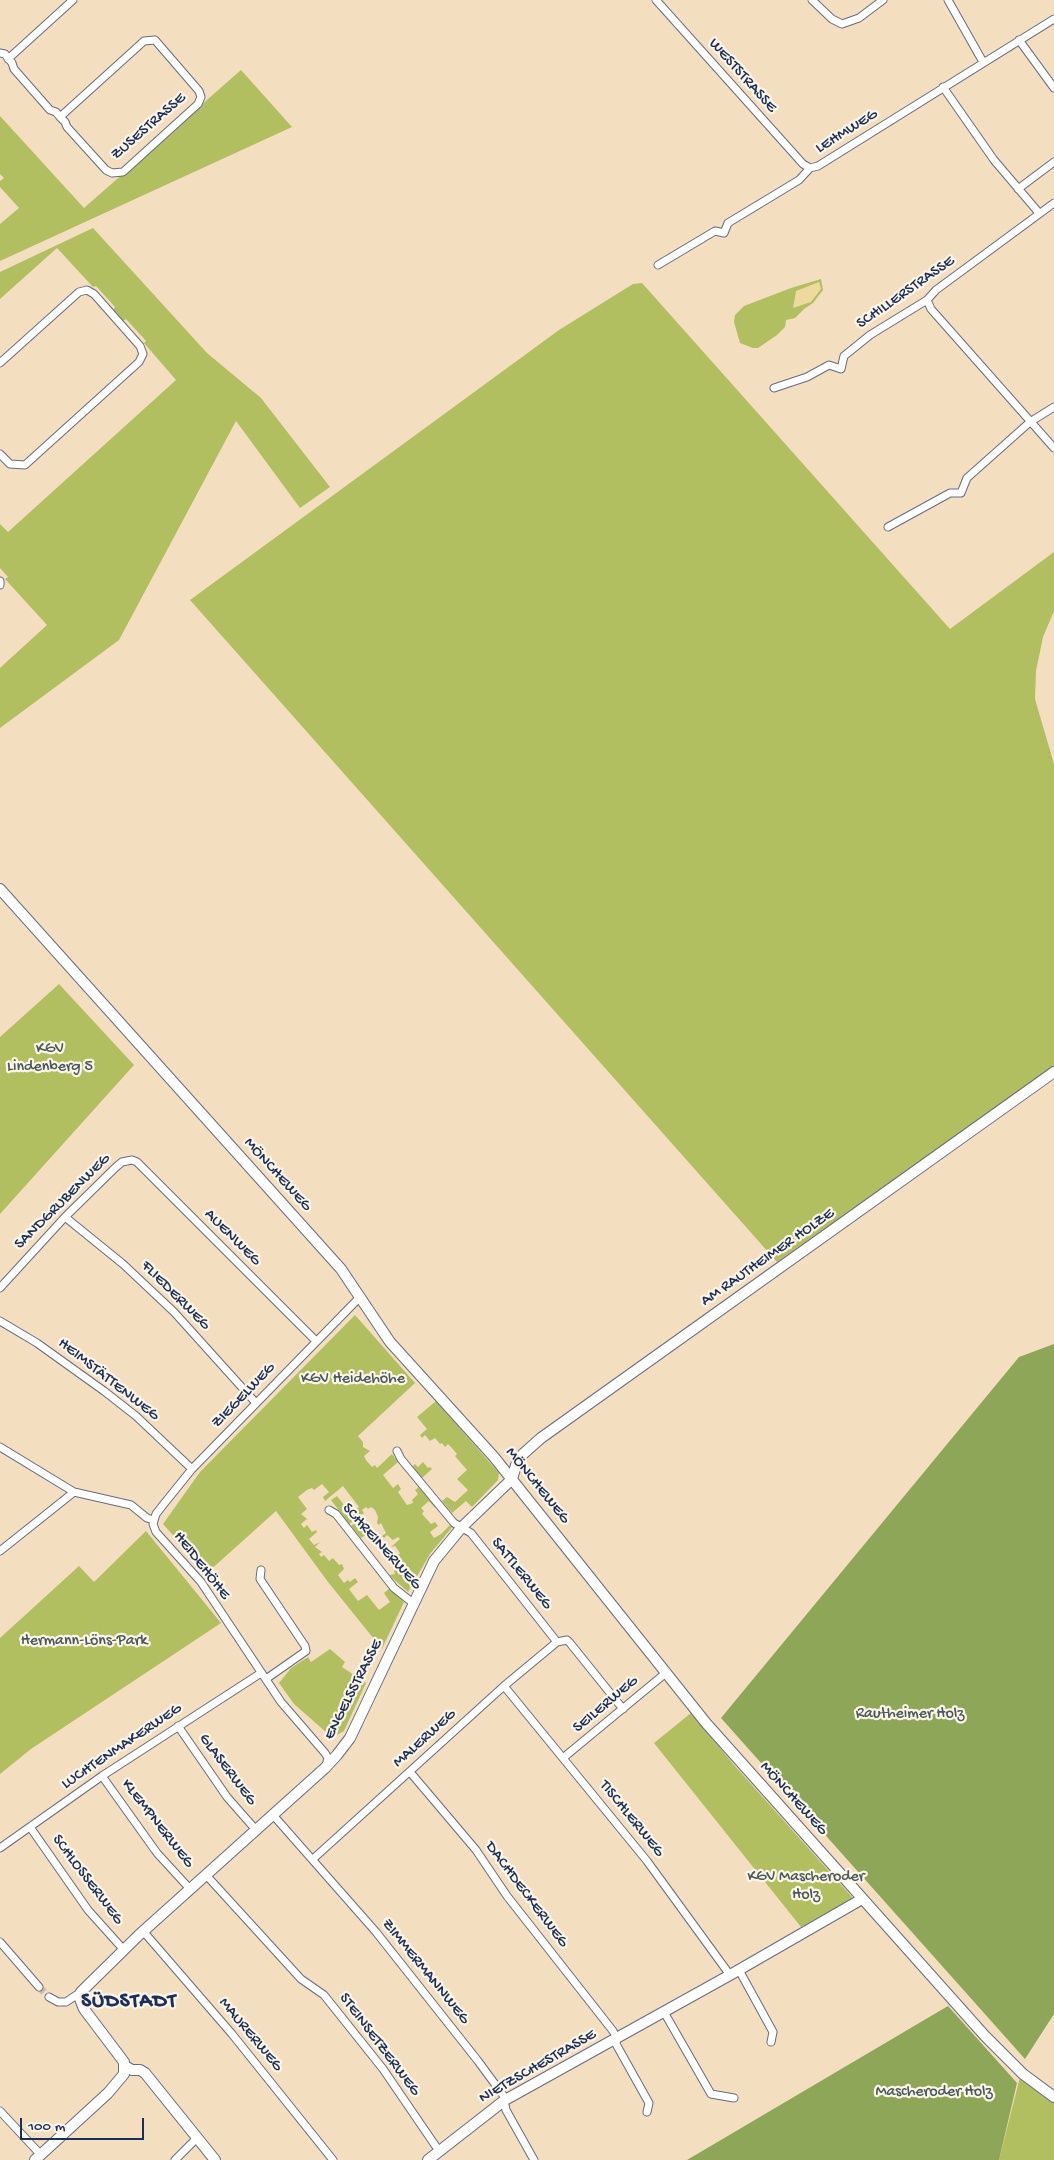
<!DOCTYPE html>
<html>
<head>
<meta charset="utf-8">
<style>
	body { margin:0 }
	#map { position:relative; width:1054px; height:2160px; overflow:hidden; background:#f3dec0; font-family:"Gochi Hand",sans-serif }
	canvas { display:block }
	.scale { position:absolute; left:20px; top:2118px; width:124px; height:22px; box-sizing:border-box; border:2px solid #1b2f5e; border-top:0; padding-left:6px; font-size:15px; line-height:18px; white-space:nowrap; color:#1b2f5e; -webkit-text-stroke:4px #fcf5e5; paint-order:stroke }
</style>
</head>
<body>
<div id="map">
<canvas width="1054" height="2160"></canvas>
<div class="scale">100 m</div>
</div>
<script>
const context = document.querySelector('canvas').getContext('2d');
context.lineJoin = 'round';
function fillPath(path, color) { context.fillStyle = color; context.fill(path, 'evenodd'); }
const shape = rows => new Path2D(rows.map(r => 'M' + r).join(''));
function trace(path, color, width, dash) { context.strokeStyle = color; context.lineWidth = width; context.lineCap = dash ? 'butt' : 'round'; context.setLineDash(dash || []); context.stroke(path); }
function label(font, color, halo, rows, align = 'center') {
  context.font = font + ' "Gochi Hand",sans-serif'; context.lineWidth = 4.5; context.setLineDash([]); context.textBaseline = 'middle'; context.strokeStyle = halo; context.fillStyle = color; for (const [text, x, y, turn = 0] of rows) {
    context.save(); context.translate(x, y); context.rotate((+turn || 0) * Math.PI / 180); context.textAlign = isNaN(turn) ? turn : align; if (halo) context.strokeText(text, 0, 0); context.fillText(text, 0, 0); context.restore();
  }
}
const green = shape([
	[241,70,292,127,0,261,0,224,19,208,0,187,0,181,4,178,0,174,0,116,84,208],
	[93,228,207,353,261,398,330,487,300,508,236,421,119,640,0,728,0,668,47,625,5,579,8,577,0,568,0,524,8,532,176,380,144,343,146,341,126,319,123,321,113,310,115,307,96,286,93,287,57,248,0,299,0,272],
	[821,279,823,290,813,303,804,309,795,318,786,320,785,327,777,335,758,348,753,348,740,343,734,322,735,315,744,306,791,288],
	[642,283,950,629,1054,552,1054,611,1043,637,1036,671,1035,699,1054,764,1054,1066,777,1262,190,600,559,330,633,284],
	[59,984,134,1065,0,1214,0,1037],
	[355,1315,415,1383,358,1436,363,1442,363,1447,370,1451,364,1456,366,1460,372,1467,375,1465,377,1468,392,1454,398,1462,383,1475,393,1488,398,1484,401,1489,398,1492,407,1505,413,1503,412,1500,418,1494,415,1490,419,1487,436,1507,435,1508,429,1501,421,1508,424,1511,422,1514,431,1524,435,1522,438,1526,430,1532,434,1538,441,1534,451,1524,453,1526,430,1554,408,1592,389,1575,395,1574,394,1571,396,1569,400,1574,407,1568,398,1555,400,1553,395,1546,391,1547,400,1539,398,1537,393,1540,387,1535,384,1538,382,1536,386,1533,381,1523,379,1525,377,1523,378,1517,375,1510,371,1507,368,1509,366,1507,362,1510,364,1513,349,1524,331,1500,337,1496,351,1514,359,1507,343,1486,325,1501,323,1497,329,1492,322,1484,314,1490,312,1488,307,1490,298,1497,307,1509,301,1514,307,1519,301,1524,304,1528,307,1525,312,1532,316,1530,317,1532,309,1539,314,1545,320,1542,315,1547,322,1552,319,1554,321,1557,324,1555,329,1561,333,1558,339,1565,342,1564,344,1569,338,1575,344,1583,348,1580,350,1582,355,1578,358,1582,349,1589,358,1601,367,1595,379,1610,390,1602,384,1593,390,1588,404,1602,382,1649,328,1582,276,1511,207,1573,163,1524,200,1472],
	[436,1401,499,1473,498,1480,472,1507,466,1501,452,1513,442,1501,447,1497,455,1502,468,1490,457,1479,467,1470,455,1456,457,1454,451,1447,448,1444,445,1447,442,1443,440,1444,435,1438,430,1441,425,1435,422,1438,420,1435,427,1429,417,1417],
	[423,1462,428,1468,430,1467,432,1469,422,1478,412,1467,415,1464,418,1467],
	[356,1522,358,1525,360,1523,367,1534,361,1538,351,1526],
	[146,1531,221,1623,31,1749,0,1774,0,1638,79,1566,94,1582],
	[330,1649,345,1662,342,1667,366,1683,344,1731,337,1735,332,1735,327,1733,294,1704,279,1683,291,1668,308,1657,311,1662],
	[691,1713,735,1766,852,1897,850,1900,801,1927,654,1743],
	[1020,2077,1054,2097,1054,2160,999,2160]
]);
const forest = shape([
	[1054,1344,1054,2014,1025,2059,721,1718,1019,1357],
	[948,2006,1017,2083,999,2160,687,2160]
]);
const sand = shape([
	[819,282,821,289,811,302,793,308,796,291]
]);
const streetTunnel = shape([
	[39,1987,49,1997]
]);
const street = shape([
	[656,0,803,164,810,168],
	[812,0,832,19,842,24,859,18,883,0],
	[948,0,983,62],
	[1019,40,1054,88],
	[0,53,5,54,12,63,14,69,50,110,56,112,60,117,65,122,67,127,106,170,112,173,123,172,198,104,201,97,199,91,155,40,144,41,60,117],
	[8,59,73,0],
	[943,87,994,160,1039,213],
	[1018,189,1054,162],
	[658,265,715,231,724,233,728,223,799,180,810,168,818,166,1054,19],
	[927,300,931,309,1054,448],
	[0,363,79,292,87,290,94,294,140,346,143,354,139,362,25,465,10,464,0,454],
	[774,388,807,377,829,365,841,369,844,356,870,335,927,300,936,290,1054,203],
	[888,527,950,493,961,493,967,478,1030,422,1054,407],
	[0,581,0,585],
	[65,1217,123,1264,174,1312,256,1403],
	[0,1288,65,1217,116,1167,122,1162,132,1160,137,1162,316,1341],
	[0,1321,37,1343,104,1391,136,1416,192,1469],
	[0,1447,74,1492,131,1505,147,1518,154,1520],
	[397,1451,401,1459,454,1523,471,1533,557,1642,567,1640,570,1643,623,1709],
	[329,1510,336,1514,394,1588,413,1603],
	[0,1551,74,1492],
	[261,1570,260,1579,305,1646,306,1651,266,1679],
	[504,1686,647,1861,730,1975],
	[178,1726,227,1797,256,1830],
	[563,1758,667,1672],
	[326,1766,328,1758,325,1753,281,1702,201,1582,156,1532,153,1524,156,1514,163,1505,192,1469,360,1297],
	[410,1772,476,1850,507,1896,613,2031,617,2038,616,2044,649,2103,647,2112],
	[102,1776,157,1853,190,1889],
	[273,1815,376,1932,478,2061,503,2095,506,2110,534,2160],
	[30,1827,88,1910,123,1949],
	[0,1848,102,1776,261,1673],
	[313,1859,504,1686,557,1642],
	[206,1875,301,1979,324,1995,383,2069,439,2151],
	[143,1931,232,2034,333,2160],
	[0,1942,39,1987],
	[739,1970,773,2032,771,2042],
	[49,1997,58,2002,66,2002,81,1992],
	[664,2012,711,2094,734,2098],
	[0,2111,41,2155],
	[175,2160,197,2138]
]);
const secondary = shape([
	[0,889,341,1269,390,1342,494,1457,706,1723,739,1760,985,2036,1023,2074,1054,2097],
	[125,2066,132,2070,140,2070,145,2073,215,2160],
	[35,2160,108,2093,124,2074,124,2062,84,2009,80,1999,81,1992,139,1935,325,1768,337,1755,350,1738,434,1561,462,1527,512,1479,517,1462,523,1454,541,1438,1054,1072],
	[428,2160,505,2100,730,1975,862,1899]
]);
const streetNames = [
	["WESTSTRASSE",742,76,48],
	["ZUSESTRASSE",149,127,-41],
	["LEHMWEG",847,132,-32],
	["SCHILLERSTRASSE",906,293,-35],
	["MÖNCHEWEG",277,1175,48],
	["SANDGRUBENWEG",63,1202,-45],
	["AUENWEG",232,1238,45],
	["AM RAUTHEIMER HOLZE",768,1258,-35],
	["FLIEDERWEG",175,1296,45],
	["HEIMSTÄTTENWEG",108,1380,38],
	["ZIEGELWEG",244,1396,-46],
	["MÖNCHEWEG",537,1486,51],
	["SCHREINERWEG",381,1547,48],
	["HEIDEHÖHE",201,1566,52],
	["SATTLERWEG",521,1574,51],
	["ENGELSSTRASSE",354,1690,-63],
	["SEILERWEG",606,1705,-40],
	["MALERWEG",425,1739,-42],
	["LUCHTENMAKERWEG",122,1747,-34],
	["GLASERWEG",227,1770,53],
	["MÖNCHEWEG",793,1799,48],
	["TISCHLERWEG",631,1819,51],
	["KLEMPNERWEG",157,1824,52],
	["SCHLOSSERWEG",87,1880,53],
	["DACHDECKERWEG",526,1895,53],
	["ZIMMERMANNWEG",425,1972,51],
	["MAURERWEG",250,2035,50],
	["STEINSETZERWEG",379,2045,53],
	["NIETZSCHESTRASSE",538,2067,-30]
];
const parkNames = [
	["KGV",50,1050],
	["Lindenberg 5",50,1068],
	["KGV Heidehöhe",353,1380],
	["Hermann-Löns-Park",84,1642],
	["Rautheimer Holz",910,1715],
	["KGV Mascheroder",806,1878],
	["Holz",806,1896],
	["Mascheroder Holz",934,2093]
];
const districtNames = [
	["SÜDSTADT",129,2003]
];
fillPath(green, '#b2bf61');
fillPath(forest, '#8da657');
fillPath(sand, '#eeda9e');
trace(streetTunnel, '#c8bbac', 7, [7, 3.5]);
trace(street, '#676c80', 9);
trace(secondary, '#676c80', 12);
trace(street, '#fff', 7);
trace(secondary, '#fff', 10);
label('16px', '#1b2f5e', '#fcf5e5', streetNames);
label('16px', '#485a5f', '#fcf5e5', parkNames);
context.letterSpacing = '1px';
label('bold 21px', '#1b2f5e', '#fcf5e5', districtNames);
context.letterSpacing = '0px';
</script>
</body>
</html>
